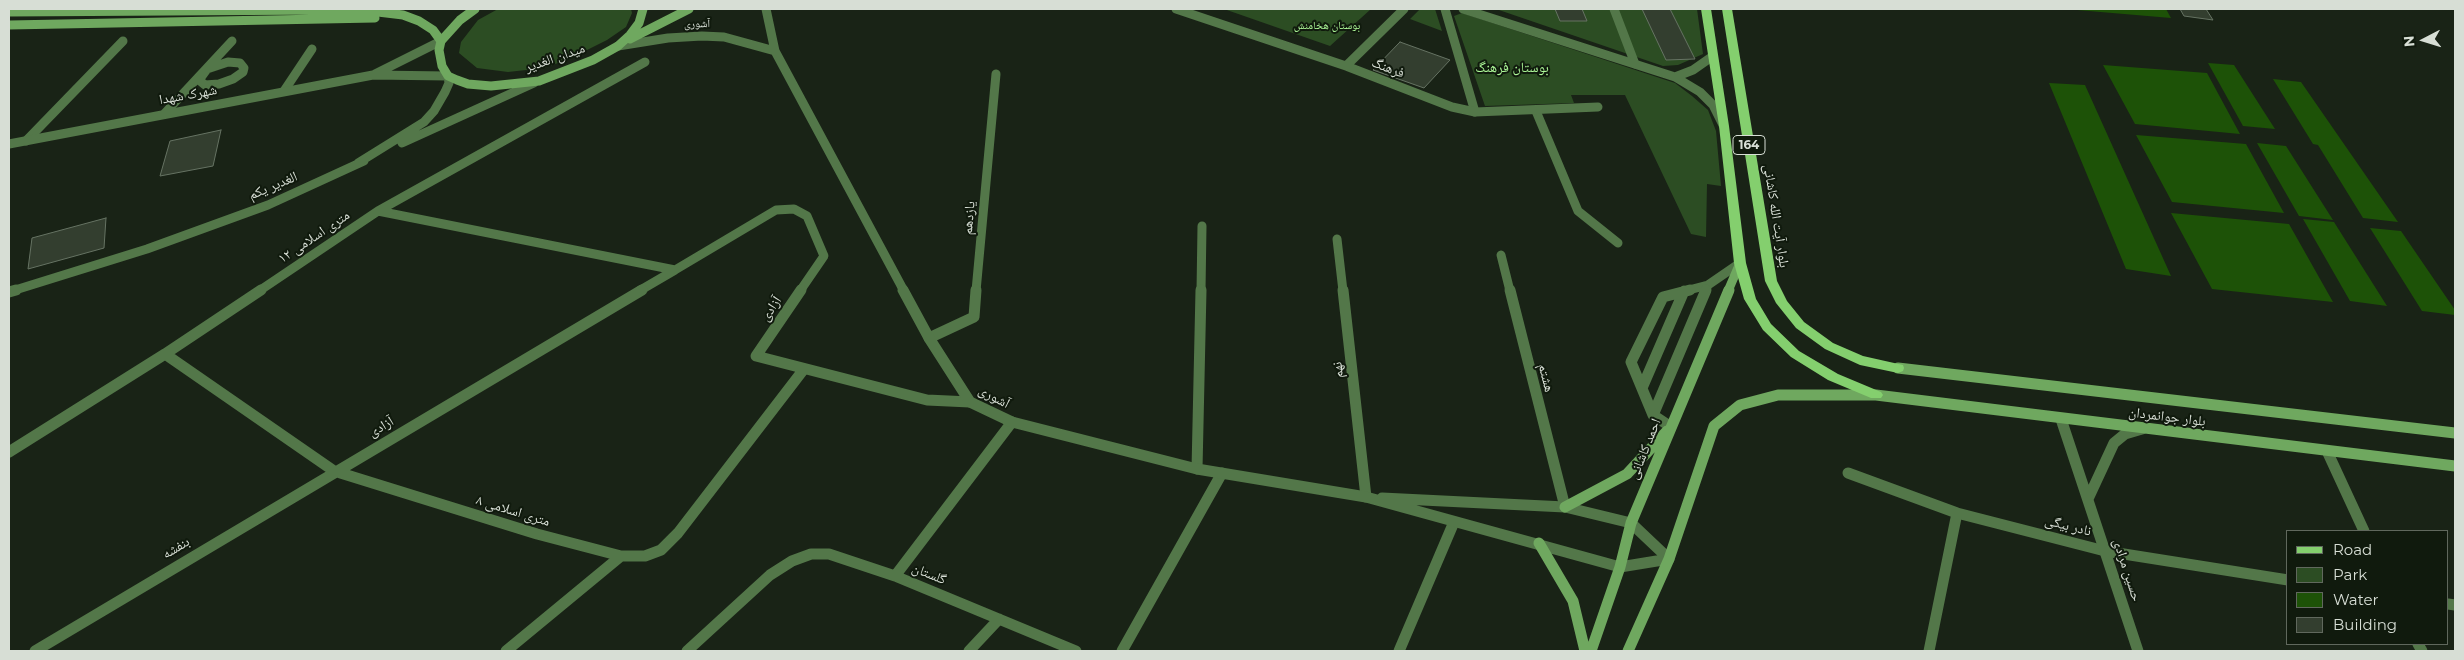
<!DOCTYPE html>
<html>
<head>
<meta charset="utf-8">
<style>
	body { margin:0 }
	#map { position:relative; width:2464px; height:660px; overflow:hidden; background:#192316; font-family:Montserrat,sans-serif }
	canvas { display:block }
	.frame { position:absolute; inset:0; border:10px solid #d7ded5; pointer-events:none }
	.legend { position:absolute; left:2286px; top:530px; width:162px; height:115px; box-sizing:border-box; background:#101a0d; border:1px solid #60685d; margin:0; padding:6px 9px; list-style:none; font-size:15px; color:#d7ded5 }
	.legend li { display:flex; align-items:center; gap:10px; height:25px }
	.legend b { width:25px; border:1px solid #60685d }
	.north { position:absolute; left:2399px; top:15px; width:50px; height:50px; -webkit-text-stroke:4px #101a0d; paint-order:stroke; rotate:265deg; font-size:14px; font-weight:700; line-height:20px; text-align:center; color:#d7ded5 }
	.north::after { content:''; display:block; margin:auto; width:18px; height:22px; background:#d7ded5; clip-path:polygon(50% 0,100% 100%,50% 72%,0 100%) }
</style>
</head>
<body>
<div id="map">
<canvas width="2464" height="660"></canvas>
<div class="frame"></div>
<ul class="legend">
<li><b style="height:6px;background:#84cf6e"></b>Road</li>
<li><b style="height:14px;background:#2c4d23"></b>Park</li>
<li><b style="height:14px;background:#1d5207"></b>Water</li>
<li><b style="height:14px;background:#333e2f"></b>Building</li>
</ul>
<div class="north">N</div>
</div>
<script>
const context = document.querySelector('canvas').getContext('2d');
context.lineJoin = 'round';
function fillPath(path, color) { context.fillStyle = color; context.fill(path, 'evenodd'); }
const shape = rows => new Path2D(rows.map(r => 'M' + r).join(''));
function trace(path, color, width, dash) { context.strokeStyle = color; context.lineWidth = width; context.lineCap = dash ? 'butt' : 'round'; context.setLineDash(dash || []); context.stroke(path); }
function label(font, color, halo, rows, align = 'center') {
  context.font = font + ' Montserrat,"Noto Naskh Arabic",sans-serif'; context.lineWidth = 4; context.setLineDash([]); context.textBaseline = 'middle'; context.strokeStyle = halo; context.fillStyle = color; for (const [text, x, y, turn = 0] of rows) {
    context.save(); context.translate(x, y); context.rotate((+turn || 0) * Math.PI / 180); context.textAlign = isNaN(turn) ? turn : align; if (halo) context.strokeText(text, 0, 0); context.fillText(text, 0, 0); context.restore();
  }
}
const green = shape([
	[498,9,631,9,632,13,626,27,607,40,569,59,544,68,508,72,477,68,459,53,461,42,478,20],
	[1224,9,1371,9,1330,46],
	[1420,9,1435,9,1442,31,1410,19],
	[1496,9,1697,9,1703,54,1678,65,1663,66],
	[1462,13,1675,83,1692,96,1708,110,1716,131,1721,186,1707,184,1706,237,1691,234,1625,95,1571,95,1574,103,1485,106,1454,16]
]);
const water = shape([
	[2076,9,2166,9,2171,18,2077,10],
	[2208,63,2234,65,2275,129,2243,126],
	[2103,65,2207,73,2240,134,2135,124],
	[2273,79,2301,82,2398,222,2363,218,2318,145,2313,144],
	[2049,83,2085,85,2171,276,2126,269],
	[2136,135,2246,144,2284,213,2172,202],
	[2257,143,2286,146,2333,220,2299,216],
	[2171,213,2289,224,2333,302,2212,289],
	[2303,219,2334,222,2387,306,2350,301],
	[2370,228,2401,231,2455,310,2455,315,2422,311]
]);
const building = shape([
	[1555,9,1582,9,1587,21,1560,21,1555,9],
	[1642,9,1670,9,1695,59,1666,60,1642,9],
	[2180,9,2206,9,2213,20,2184,16,2180,9],
	[1400,42,1450,60,1424,88,1373,70,1400,42],
	[221,130,213,166,160,176,170,141,221,130],
	[106,218,104,248,28,269,32,238,106,218]
]);
const serviceFar1 = shape([
	[1685,291,1708,285,1740,263],
	[1705,291,1708,285]
]);
const service = shape([
	[1642,388,1684,291],
	[1653,415,1706,290],
	[1671,427,1653,415,1631,362,1663,297,1690,290]
]);
const minorFar1 = shape([
	[1445,9,1475,112],
	[1614,9,1635,64],
	[228,62,240,63,244,68,243,72,233,79,219,84,205,85,199,80,207,69,228,62],
	[284,91,312,49],
	[1536,111,1578,211,1618,243],
	[165,113,232,41],
	[26,141,123,41],
	[378,211,675,270,776,210,794,209,807,216,824,256,800,291],
	[1337,239,1343,291],
	[1501,255,1510,291],
	[259,291,378,211,645,62],
	[639,291,675,270],
	[976,291,996,74],
	[1201,291,1202,226]
]);
const minor = shape([
	[801,290,756,356,927,400,970,402],
	[1343,290,1366,497],
	[1510,290,1565,507],
	[929,338,974,317,976,290],
	[165,354,334,471,537,534,621,556,645,556,661,550,678,533,804,369],
	[2327,451,2364,531],
	[9,452,165,354,261,290],
	[1197,469,1201,290],
	[1848,473,1957,513,2105,551,2288,580],
	[895,576,1012,422],
	[2448,604,2455,605],
	[2418,644,2422,651],
	[35,651,642,290],
	[506,651,621,556],
	[687,651,770,575,792,561,811,554,829,554,895,576,1076,651],
	[969,651,999,619],
	[1122,651,1222,473],
	[1399,651,1454,522],
	[1929,651,1957,513]
]);
const tertiaryFar1 = shape([
	[766,9,775,51,904,291],
	[1176,9,1346,66,1452,107,1475,112,1598,107],
	[1463,9,1675,77,1700,92,1713,105,1723,125],
	[618,46,668,38,702,36,724,37,775,51],
	[1346,66,1404,9],
	[375,74,441,41],
	[1675,77,1693,70,1713,56],
	[402,143,534,83],
	[9,144,373,75,448,76,449,83,445,92,434,111,424,122,358,163],
	[12,291,147,249,268,205,364,161]
]);
const tertiary = shape([
	[903,290,929,338,970,402,1012,422,1197,469,1366,497,1620,567,1669,559],
	[9,292,16,290],
	[2061,419,2138,651],
	[1382,498,1565,507,1631,523,1669,559],
	[2088,499,2114,443,2125,434,2142,429]
]);
const secondaryFar1 = shape([
	[475,9,460,20,441,41,439,50,442,66,448,76,457,80,468,84,491,86,539,81,593,60,618,46,630,35,639,23,643,9],
	[9,12,330,10,378,12,403,15,419,21,433,30,441,41],
	[9,25,375,18],
	[630,39,689,9],
	[1728,291,1740,263]
]);
const secondary = shape([
	[1898,368,2455,433],
	[1565,507,1627,474,1667,431],
	[1539,543,1573,601,1585,651],
	[1591,651,1620,567,1631,523,1729,290],
	[1628,651,1669,559,1714,426,1740,405,1778,395,1876,395,2455,466]
]);
const primary = shape([
	[1701,9,1711,9,1729,126,1746,263,1756,299,1771,324,1799,351,1838,374,1881,392,1883,395,1881,398,1871,398,1828,380,1791,357,1763,330,1744,299,1734,263,1719,126,1701,9],
	[1722,9,1732,9,1777,281,1787,301,1804,322,1833,343,1863,356,1903,365,1904,368,1903,371,1898,373,1860,365,1825,349,1796,328,1776,303,1765,281,1722,9]
]);
const farStreetnames = [
	["آشوری",697,24,-1]
];
const farParknames = [
	["بوستان هخامنش",1327,26]
];
const shields = [
	[1749,145,32]
];
const shieldNames = [
	["164",1749,145]
];
const streetNames = [
	["میدان الغدیر",555,58,-19],
	["فرهنگ",1388,68,21],
	["شهرک شهدا",188,95,-10],
	["الغدیر یکم",273,186,-23],
	["بلوار آیت الله کاشانی",1776,216,81],
	["یازدهم",969,218,-85],
	["۱۲ متری اسلامی",314,237,-34],
	["آزادی",771,309,-56],
	["نهم",1338,370,-96],
	["هشتم",1546,378,76],
	["آشوری",994,397,28],
	["بلوار جوانمردان",2167,417,7],
	["آزادی",381,427,-31],
	["احمد کاشانی",1645,449,-68],
	["۸ متری اسلامی",513,511,17],
	["نادر بیگی",2068,526,14],
	["بنفشه",176,548,-31],
	["حسین مرادی",2127,570,72],
	["گلستان",929,574,22]
];
const parkNames = [
	["بوستان فرهنگ",1512,68]
];
fillPath(green, '#2c4d23');
fillPath(water, '#1d5207');
fillPath(building, '#333e2f');
trace(building, '#667363', 1);
trace(serviceFar1, '#537749', 9);
trace(service, '#537749', 11);
trace(minorFar1, '#537749', 9);
trace(minor, '#537749', 11);
trace(tertiaryFar1, '#537749', 9);
trace(tertiary, '#537749', 11);
trace(secondaryFar1, '#6fa85f', 9);
trace(secondary, '#6fa85f', 11);
fillPath(primary, '#84cf6e');
label('11px', '#d7ded5', '#101a0d', farStreetnames);
label('11px', '#aef999', '#101a0d', farParknames);
for (const [x, y, w] of shields) { const box = new Path2D(); box.roundRect(x - w / 2, y - 9.5, w, 19, 4); context.fillStyle = '#101a0d'; context.fill(box); trace(box, '#d7ded5', 1); }
label('bold 12px', '#d7ded5', null, shieldNames);
label('14px', '#d7ded5', '#101a0d', streetNames);
label('14px', '#aef999', '#101a0d', parkNames);
</script>
</body>
</html>
